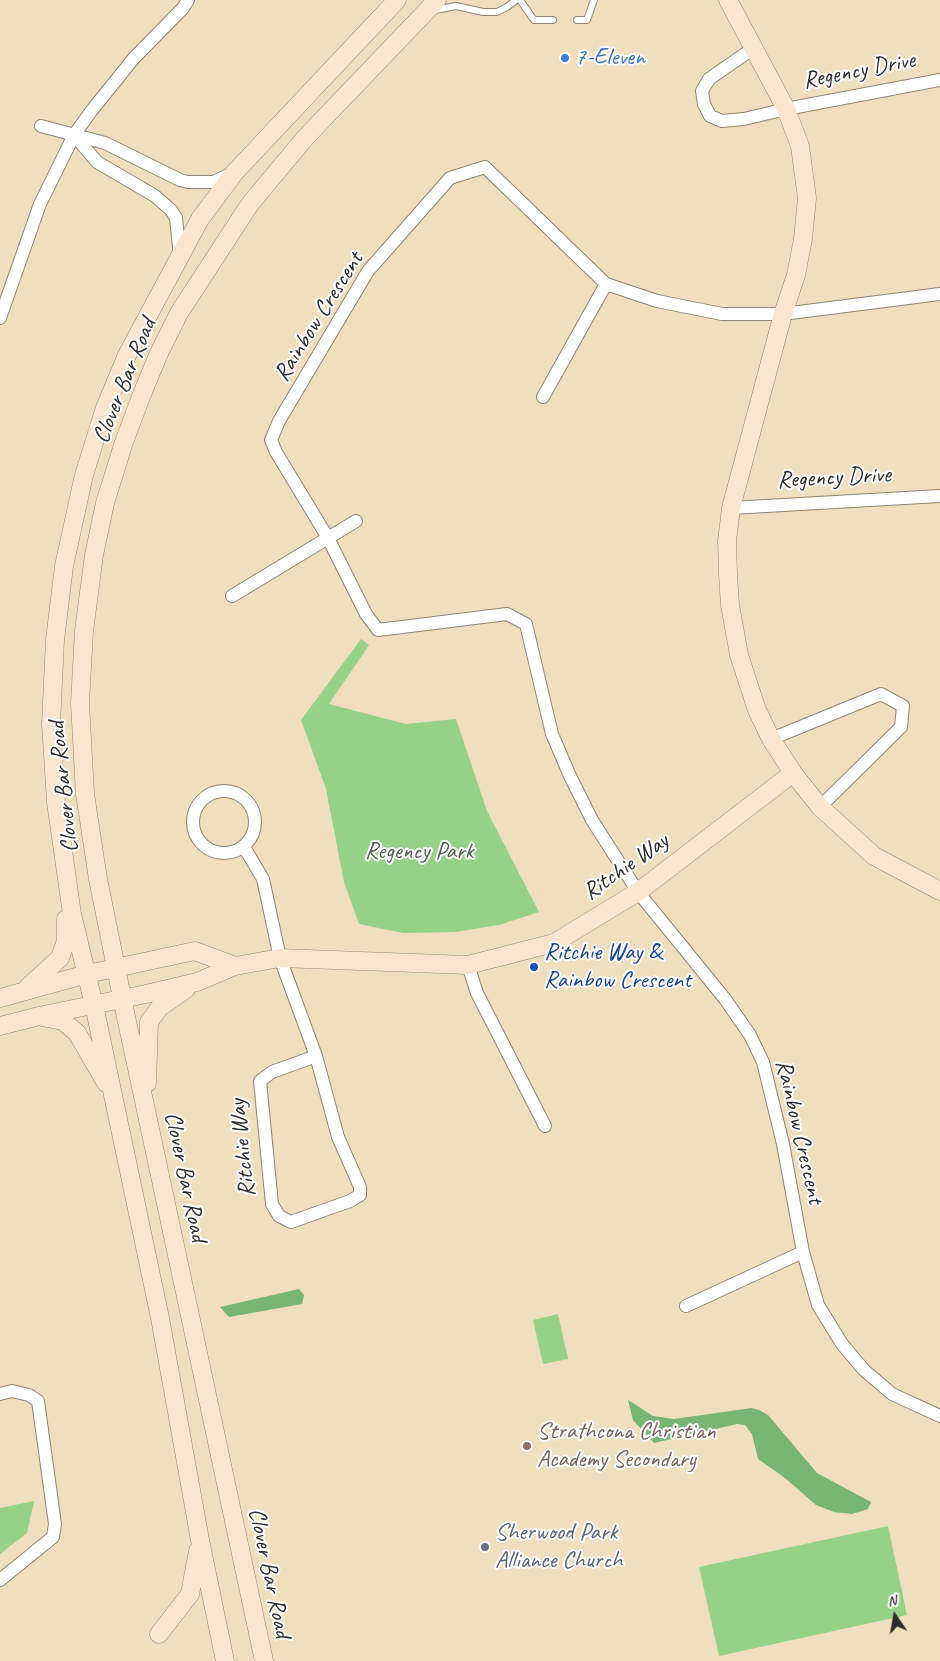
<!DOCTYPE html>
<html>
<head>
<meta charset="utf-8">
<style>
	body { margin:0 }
	#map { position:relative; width:940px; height:1661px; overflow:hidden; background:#efdfbe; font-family:Caveat,sans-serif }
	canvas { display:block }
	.north { position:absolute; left:870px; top:1591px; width:50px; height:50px; -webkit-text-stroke:4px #fff; paint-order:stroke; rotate:348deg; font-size:14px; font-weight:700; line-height:20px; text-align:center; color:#2b2b2b }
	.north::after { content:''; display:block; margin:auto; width:18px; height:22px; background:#2b2b2b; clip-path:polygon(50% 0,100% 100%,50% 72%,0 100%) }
</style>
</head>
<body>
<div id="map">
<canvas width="940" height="1661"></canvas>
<div class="north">N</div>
</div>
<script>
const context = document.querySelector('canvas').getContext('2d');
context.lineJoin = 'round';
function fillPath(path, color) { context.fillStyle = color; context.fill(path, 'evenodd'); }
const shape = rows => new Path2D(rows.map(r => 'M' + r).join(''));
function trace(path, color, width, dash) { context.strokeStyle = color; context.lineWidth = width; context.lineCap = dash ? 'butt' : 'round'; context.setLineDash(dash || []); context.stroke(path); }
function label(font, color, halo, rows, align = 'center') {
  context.font = font + ' Caveat,sans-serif'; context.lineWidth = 4; context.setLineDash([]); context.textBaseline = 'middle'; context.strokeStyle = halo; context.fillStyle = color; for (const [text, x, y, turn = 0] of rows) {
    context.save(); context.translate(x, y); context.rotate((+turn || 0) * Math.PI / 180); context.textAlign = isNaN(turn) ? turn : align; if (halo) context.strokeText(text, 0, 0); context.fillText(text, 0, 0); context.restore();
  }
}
const green = shape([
	[361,639,369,645,329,704,406,724,456,719,487,811,539,912,499,925,455,932,403,933,359,924,344,882,326,789,301,720],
	[558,1314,568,1359,543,1364,533,1320],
	[34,1501,27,1533,0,1554,0,1508],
	[888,1526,907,1615,719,1656,699,1567]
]);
const forest = shape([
	[299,1289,304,1295,302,1304,229,1317,220,1307],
	[628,1400,653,1416,674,1419,752,1408,759,1410,768,1415,817,1473,871,1502,868,1509,852,1514,834,1512,816,1505,785,1478,758,1459,752,1434,745,1425,737,1424,654,1443,633,1420]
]);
const lane = shape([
	[520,0,534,20,553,20],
	[435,10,456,6,483,12,497,12,507,7,516,0],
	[577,20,587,20,594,0]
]);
const street = shape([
	[755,47,709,79,702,91,704,104,710,116,722,121,744,119,786,109,940,80],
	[41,126,105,143,180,180,188,182,213,182,235,172],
	[74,135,97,162,155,196,171,210,176,218,180,257],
	[940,294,783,314,722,314,657,301,606,284,485,167,450,178,368,271,279,421,271,440,276,452,328,538,366,614,378,630,507,614,526,624,552,734,570,776,592,820,638,892,725,999,750,1035,763,1062,783,1144,803,1252,818,1305,842,1344,864,1370,892,1394,940,1416],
	[0,318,40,204,74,135,92,110,134,58,183,8,188,0],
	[543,397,606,284],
	[731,508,940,496],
	[232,596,356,521],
	[771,739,881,694,903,706,901,727,820,807],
	'193 822a31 31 0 1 1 62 0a31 31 0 1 1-62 0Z',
	[244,847,263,879,280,958,316,1056,338,1137,360,1187,360,1195,350,1201,291,1222,279,1216,272,1204,260,1081,272,1072,316,1056],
	[468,965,477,993,545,1126],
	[686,1306,803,1252],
	[0,1394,12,1391,29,1395,38,1401,55,1524,53,1537,0,1580]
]);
const secondary = shape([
	[728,0,786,109,800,146,807,198,803,239,796,275,783,314,731,508,727,541,728,574,730,605,739,655,757,710,771,739,793,773,820,807,874,856,940,891],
	[28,987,60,958,66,941,66,919],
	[0,998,87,974,195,951,235,966],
	[42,1017,63,1021,77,1033,106,1083],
	[0,1026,39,1016,146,994,197,982,235,966,280,958,468,965,554,943,638,892,793,773],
	[147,1083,149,1022,160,1007,186,989],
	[159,1634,190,1594,198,1551],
	[225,1661,200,1540,160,1318,94,1005,72,914,56,802,51,724,55,640,64,566,84,475,105,408,127,355,200,219,235,172,397,0],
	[264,1661,126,1017,98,879,85,794,80,703,84,631,94,555,105,503,124,442,142,394,159,353,179,313,250,204,305,138,437,0]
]);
const markers = [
	[565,58,5,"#3f7fe0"],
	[534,967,5,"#1a4fb4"],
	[527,1446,5,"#8d6e63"],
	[485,1547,5,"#6b7280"]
];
const shopNames = [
	["7-Eleven",575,58]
];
const streetNames = [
	["Regency Drive",859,71,-11],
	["Rainbow Crescent",319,317,-58],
	["Clover Bar Road",125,381,-68],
	["Regency Drive",834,478,-3],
	["Clover Bar Road",64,787,-96],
	["Ritchie Way",626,867,-35],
	["Rainbow Crescent",799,1132,77],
	["Ritchie Way",243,1148,-96],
	["Clover Bar Road",185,1177,78],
	["Clover Bar Road",269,1573,78]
];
const parkNames = [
	["Regency Park",419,852]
];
const transitNames = [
	["Ritchie Way &",544,953],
	["Rainbow Crescent",544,981]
];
const educationNames = [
	["Strathcona Christian",537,1432],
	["Academy Secondary",537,1460]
];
const worshipNames = [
	["Sherwood Park",495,1533],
	["Alliance Church",495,1561]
];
fillPath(green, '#95d288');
fillPath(forest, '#78b474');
trace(lane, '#8d8574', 8);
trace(street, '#8d8574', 14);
trace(secondary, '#8d8574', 19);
trace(lane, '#fff', 6);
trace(street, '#fff', 12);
trace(secondary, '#fbe5cf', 18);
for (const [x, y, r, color] of markers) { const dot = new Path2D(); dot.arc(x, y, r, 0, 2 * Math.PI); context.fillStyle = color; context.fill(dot); trace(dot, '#fff', 2); }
label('24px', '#366cbe', '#fff', shopNames, 'left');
label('24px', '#2b2b2b', '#fff', streetNames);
label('24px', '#4b5d47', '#fff', parkNames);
label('24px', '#164399', '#fff', transitNames, 'left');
label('24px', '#785e54', '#fff', educationNames, 'left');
label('24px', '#5b616d', '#fff', worshipNames, 'left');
</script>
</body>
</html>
